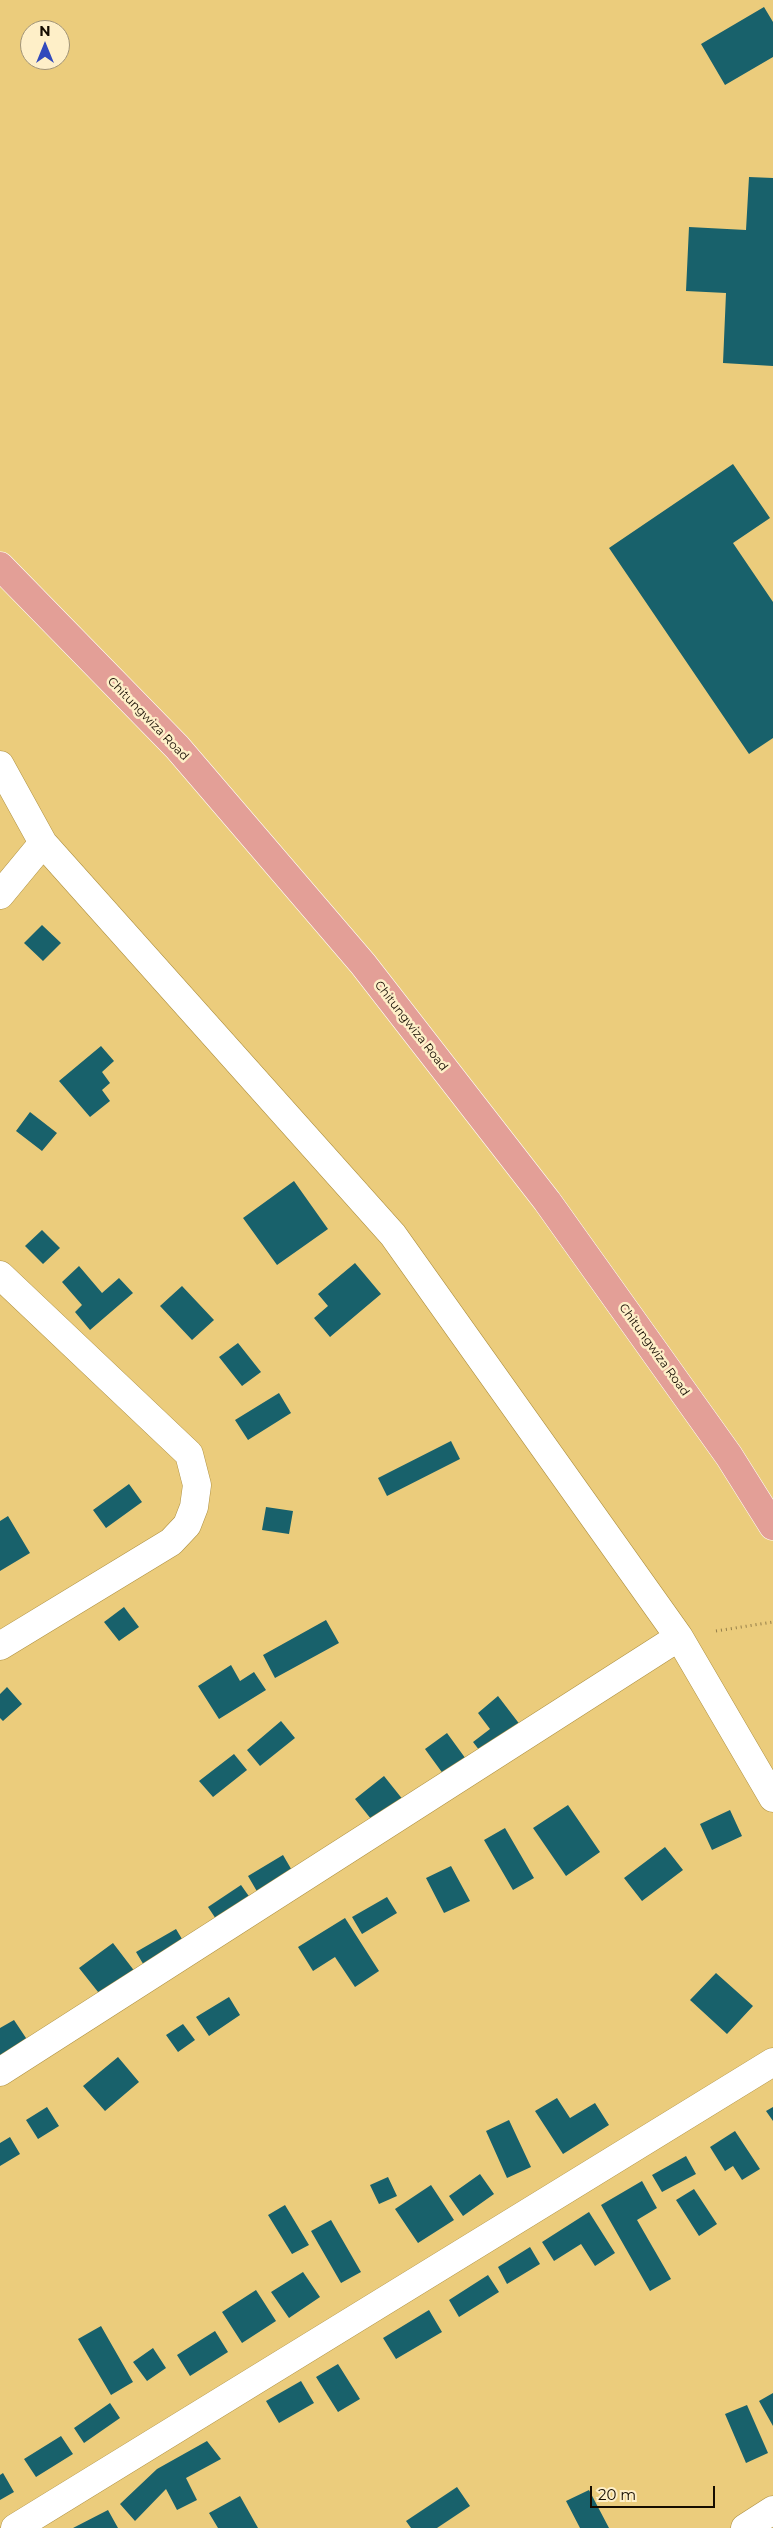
<!DOCTYPE html>
<html>
<head>
<meta charset="utf-8">
<style>
	body { margin:0 }
	#map { position:relative; width:773px; height:2528px; overflow:hidden; background:#ebcc7c; font-family:Montserrat,sans-serif }
	canvas { display:block }
	.north { position:absolute; left:20px; top:20px; width:50px; height:50px; box-sizing:border-box; background:#feefc8; border:1px solid #a19478; border-radius:50%; rotate:0deg; font-size:14px; font-weight:700; line-height:20px; text-align:center; color:#150c00 }
	.north::after { content:''; display:block; margin:auto; width:18px; height:22px; background:#324abc; clip-path:polygon(50% 0,100% 100%,50% 72%,0 100%) }
	.scale { position:absolute; left:590px; top:2486px; width:125px; height:22px; box-sizing:border-box; border:2px solid #150c00; border-top:0; padding-left:6px; font-size:15px; line-height:18px; white-space:nowrap; color:#150c00; -webkit-text-stroke:4px #feefc8; paint-order:stroke }
</style>
</head>
<body>
<div id="map">
<canvas width="773" height="2528"></canvas>
<div class="north">N</div>
<div class="scale">20 m</div>
</div>
<script>
const context = document.querySelector('canvas').getContext('2d');
context.lineJoin = 'round';
function fillPath(path, color) { context.fillStyle = color; context.fill(path, 'evenodd'); }
const shape = rows => new Path2D(rows.map(r => 'M' + r).join(''));
function trace(path, color, width, dash) { context.strokeStyle = color; context.lineWidth = width; context.lineCap = dash ? 'butt' : 'round'; context.setLineDash(dash || []); context.stroke(path); }
function label(font, color, halo, rows, align = 'center') {
  context.font = font + ' Montserrat,sans-serif'; context.lineWidth = 5; context.setLineDash([]); context.textBaseline = 'middle'; context.strokeStyle = halo; context.fillStyle = color; for (const [text, x, y, turn = 0] of rows) {
    context.save(); context.translate(x, y); context.rotate((+turn || 0) * Math.PI / 180); context.textAlign = isNaN(turn) ? turn : align; if (halo) context.strokeText(text, 0, 0); context.fillText(text, 0, 0); context.restore();
  }
}
const building = shape([
	[764,7,773,22,773,57,725,85,701,44],
	[749,177,773,178,773,366,723,363,726,293,686,291,689,227,746,230],
	[733,464,770,518,733,543,773,602,773,738,749,754,609,548],
	[42,925,61,943,43,961,24,943],
	[101,1046,114,1061,102,1072,110,1083,102,1090,110,1101,90,1117,59,1081],
	[30,1112,57,1133,42,1151,16,1131],
	[294,1181,328,1229,277,1265,243,1218],
	[42,1230,60,1248,43,1264,25,1246],
	[355,1263,381,1294,330,1337,314,1318,328,1306,318,1294],
	[79,1266,102,1293,119,1278,133,1293,90,1330,75,1312,82,1305,62,1282],
	[182,1286,214,1320,192,1340,160,1306],
	[238,1343,261,1372,242,1386,219,1357],
	[279,1393,291,1413,248,1440,235,1420],
	[451,1441,460,1459,387,1496,378,1478],
	[129,1484,142,1502,106,1528,93,1510],
	[266,1507,293,1511,289,1534,262,1530],
	[8,1516,30,1553,0,1571,0,1521],
	[124,1607,139,1627,119,1641,104,1622],
	[326,1620,339,1643,275,1678,263,1655],
	[231,1665,240,1681,254,1672,266,1690,219,1719,198,1686],
	[7,1687,22,1704,3,1721,0,1718,0,1694],
	[498,1696,524,1730,486,1759,473,1742,490,1729,478,1713],
	[281,1721,295,1738,260,1766,247,1750],
	[447,1733,471,1766,449,1782,425,1749],
	[234,1754,247,1770,213,1797,199,1781],
	[384,1776,404,1801,375,1824,355,1799],
	[568,1805,600,1852,566,1876,533,1828],
	[730,1810,742,1836,712,1850,700,1824],
	[505,1828,534,1878,513,1890,484,1840],
	[665,1847,683,1870,642,1901,624,1878],
	[283,1855,297,1879,262,1900,248,1876],
	[451,1866,470,1901,444,1913,426,1878],
	[241,1885,253,1902,220,1925,208,1907],
	[387,1897,397,1913,362,1934,352,1917],
	[345,1918,379,1971,355,1987,335,1957,313,1971,298,1947],
	[176,1929,188,1949,148,1972,136,1952],
	[113,1943,139,1977,106,2002,79,1968],
	[716,1973,753,2006,727,2034,690,2000],
	[229,1997,240,2015,209,2036,196,2017],
	[14,2020,28,2041,0,2059,0,2028],
	[183,2024,195,2040,178,2052,166,2035],
	[118,2057,139,2082,105,2111,83,2086],
	[557,2098,570,2118,595,2103,609,2125,563,2154,535,2111],
	[47,2107,59,2126,38,2139,26,2120],
	[773,2107,773,2121,766,2111],
	[509,2120,531,2167,507,2178,486,2131],
	[735,2131,760,2169,742,2180,733,2166,725,2171,710,2147],
	[10,2137,20,2154,0,2166,0,2143],
	[686,2156,696,2174,662,2192,652,2175],
	[480,2174,494,2194,463,2216,449,2196],
	[388,2177,397,2196,379,2204,370,2185],
	[642,2181,657,2208,637,2220,671,2279,650,2291,601,2205],
	[431,2185,454,2220,418,2243,395,2209],
	[694,2189,717,2224,699,2236,676,2200],
	[285,2205,309,2245,292,2254,268,2215],
	[589,2212,615,2253,595,2266,581,2244,554,2261,542,2242],
	[331,2220,361,2272,341,2283,311,2231],
	[530,2247,540,2264,507,2284,498,2267],
	[303,2272,320,2297,289,2318,271,2292],
	[488,2275,499,2292,459,2317,449,2300],
	[256,2290,276,2321,242,2343,222,2312],
	[429,2310,442,2332,396,2359,383,2338],
	[101,2326,133,2382,111,2395,78,2339],
	[215,2331,228,2352,190,2376,177,2355],
	[153,2348,166,2368,147,2381,133,2362],
	[338,2364,360,2399,338,2412,316,2377],
	[301,2381,314,2403,279,2423,266,2401],
	[773,2393,773,2426,759,2401],
	[110,2403,120,2418,84,2443,74,2428],
	[747,2405,768,2453,746,2463,725,2414],
	[61,2436,73,2454,36,2477,24,2459],
	[207,2441,221,2459,186,2478,197,2500,177,2510,166,2489,135,2521,120,2504,157,2469],
	[3,2473,14,2492,0,2500,0,2475],
	[457,2487,470,2506,437,2528,411,2528,406,2521],
	[589,2490,609,2528,580,2528,566,2501],
	[240,2496,258,2528,218,2528,209,2513],
	[108,2510,118,2528,73,2528]
]);
const path = shape([
	[716,1631,773,1622]
]);
const minor = shape([
	[0,765,43,843,393,1235,679,1637,773,1798],
	[0,895,43,843],
	[0,1275,189,1454,197,1485,194,1507,187,1525,171,1542,0,1646],
	[0,2072,679,1637],
	[15,2528,773,2062],
	[745,2528,773,2510]
]);
const primary = shape([
	[0,566,177,747,363,964,547,1201,729,1456,773,1526]
]);
const streetNames = [
	["Chitungwiza Road",148,719,46],
	["Chitungwiza Road",411,1026,52],
	["Chitungwiza Road",654,1350,54]
];
fillPath(building, '#18616b');
trace(minor, '#ae9040', 29);
trace(primary, '#fff', 29);
trace(path, '#957f4a', 3, [1, 4]);
trace(minor, '#fff', 28);
trace(primary, '#e39f97', 28);
label('12px', '#150c00', '#feefc8', streetNames);
</script>
</body>
</html>
